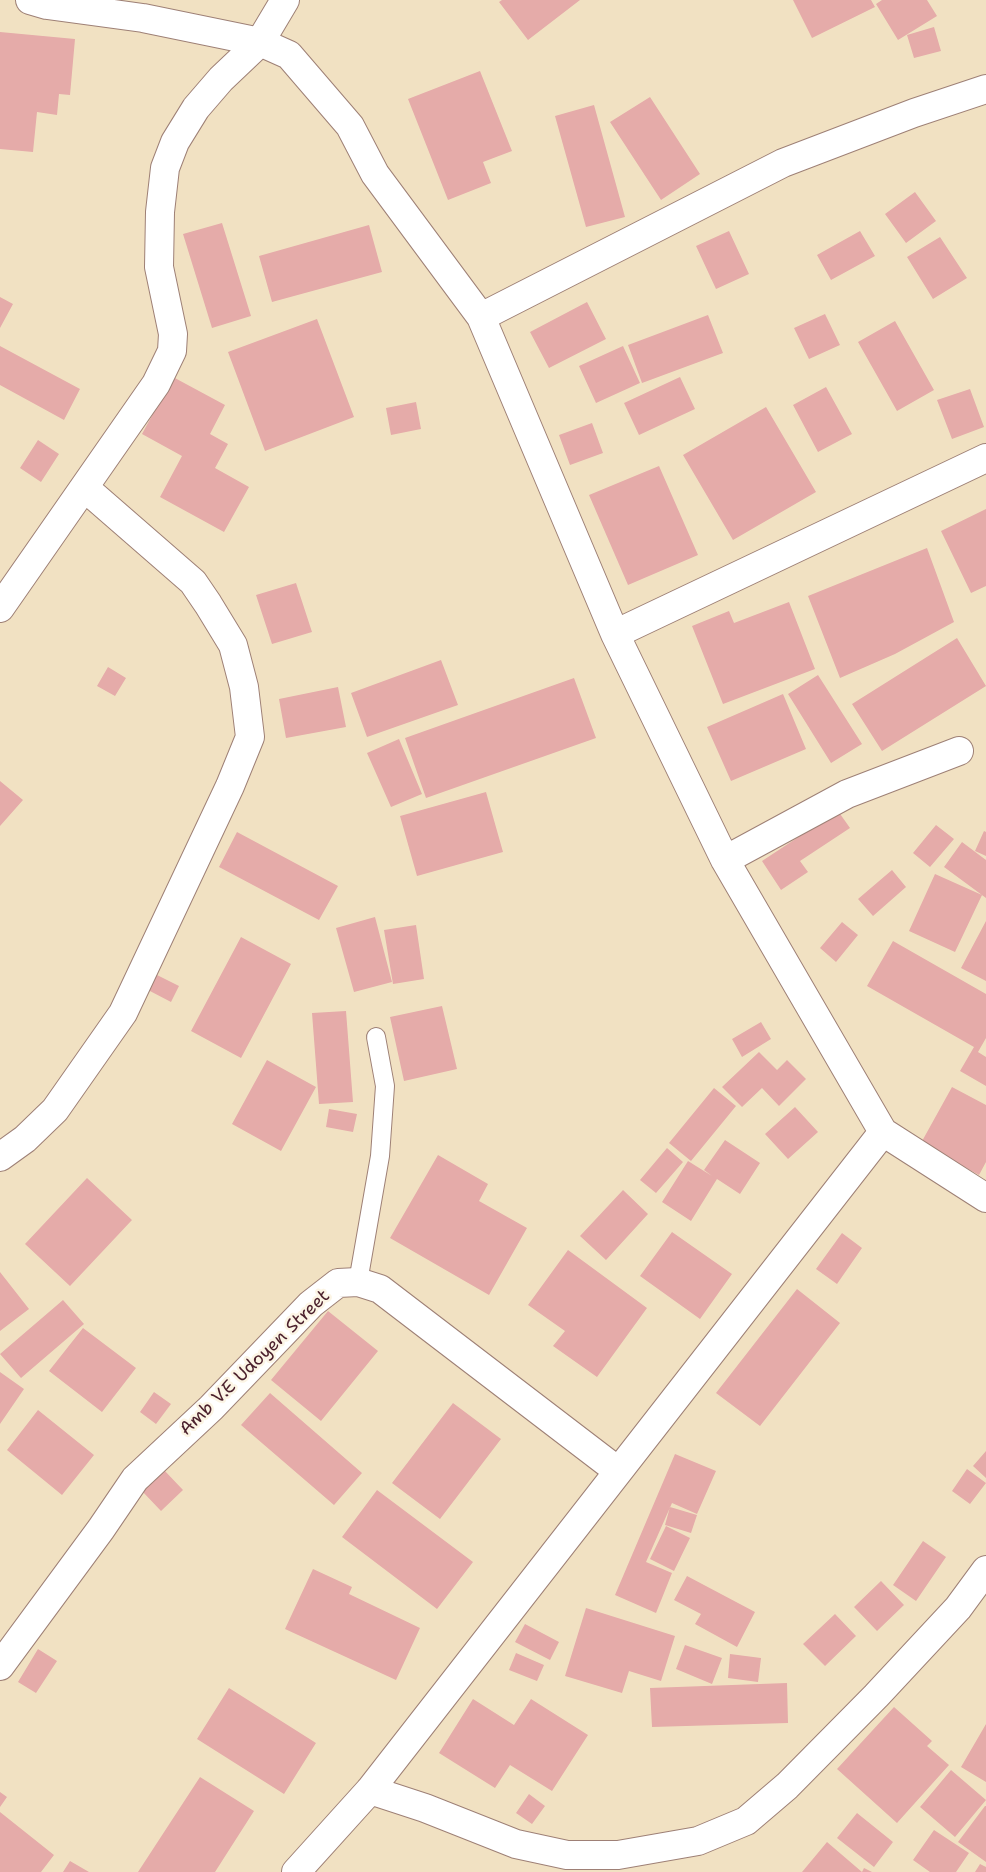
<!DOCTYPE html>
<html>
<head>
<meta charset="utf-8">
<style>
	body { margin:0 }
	canvas { display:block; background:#f1e1c2 }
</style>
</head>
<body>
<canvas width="986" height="1872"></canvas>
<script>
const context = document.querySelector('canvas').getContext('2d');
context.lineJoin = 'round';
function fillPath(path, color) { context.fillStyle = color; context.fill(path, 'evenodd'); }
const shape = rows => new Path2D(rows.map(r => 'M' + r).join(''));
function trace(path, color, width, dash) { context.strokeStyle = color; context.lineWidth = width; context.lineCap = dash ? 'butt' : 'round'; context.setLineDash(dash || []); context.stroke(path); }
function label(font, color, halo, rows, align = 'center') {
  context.font = font + ' "Shantell Sans",sans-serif'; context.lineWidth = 5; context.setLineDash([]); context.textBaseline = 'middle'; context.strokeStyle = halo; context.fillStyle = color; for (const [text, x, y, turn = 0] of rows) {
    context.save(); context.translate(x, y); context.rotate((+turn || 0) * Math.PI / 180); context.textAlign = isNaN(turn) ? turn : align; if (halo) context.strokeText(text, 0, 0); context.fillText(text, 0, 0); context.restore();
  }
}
const building = shape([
	[502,0,580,0,528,40,499,2],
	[793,0,871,0,875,7,812,38],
	[882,0,927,0,937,16,898,40,876,4],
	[934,27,941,51,914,58,907,35],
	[0,32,75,39,70,95,59,94,57,115,37,112,33,152,0,149],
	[480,71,512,151,483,162,491,183,448,200,408,99],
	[650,97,700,174,661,200,610,122],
	[594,105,625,217,586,227,555,116],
	[915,192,936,221,906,243,885,214],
	[222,223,251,316,212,328,183,234],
	[369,225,382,272,272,302,259,256],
	[729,231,749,274,716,289,696,246],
	[860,231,875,256,831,280,817,255],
	[940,237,967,278,933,299,907,257],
	[0,297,13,304,0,328],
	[587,302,606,339,549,368,530,332],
	[825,314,840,345,809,359,794,328],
	[708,315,723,353,642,383,628,345],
	[317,319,354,417,265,451,228,352],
	[895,321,934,390,897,411,858,342],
	[0,346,80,389,64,420,0,385],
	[623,346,640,383,596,403,579,366],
	[173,377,225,405,210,434,228,444,215,468,249,487,224,532,160,497,182,456,142,434],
	[680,377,695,409,639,435,624,403],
	[826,387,852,434,818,452,793,405],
	[970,389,984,427,952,439,937,400],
	[416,402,421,429,391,435,386,408],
	[766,407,816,492,733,540,683,455],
	[592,423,603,453,570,465,559,435],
	[38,440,59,454,41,482,20,468],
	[659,466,698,555,628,585,589,495],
	[986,509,986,586,971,593,941,531],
	[927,548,954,622,895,654,840,678,808,596],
	[296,583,312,632,272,644,256,595],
	[789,602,815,669,723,704,692,626,729,611,734,623],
	[957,638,986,686,882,751,852,704],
	[441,660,458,705,367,737,351,693],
	[108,667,126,678,115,696,97,686],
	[818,675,862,744,831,763,788,694],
	[574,678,596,738,426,798,405,738],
	[338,687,346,727,286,738,279,699],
	[783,694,806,749,731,781,707,727],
	[399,739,422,794,391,807,367,753],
	[0,781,23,800,0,826],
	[486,792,503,852,417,876,400,816],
	[838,811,850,828,800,861,808,872,781,890,762,861],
	[936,825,954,839,930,867,913,853],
	[984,831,986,832,986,856,975,851],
	[237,832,338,886,319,920,219,867],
	[962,842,986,860,986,898,944,867],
	[892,870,906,887,873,916,858,899],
	[935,874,982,895,955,952,909,931],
	[375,917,392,982,354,992,336,928],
	[986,921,986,981,961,968],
	[842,922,858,935,836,962,820,948],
	[416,925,424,979,393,984,384,930],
	[241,937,291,964,241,1058,191,1031],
	[893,941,986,994,986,1038,978,1052,986,1057,986,1086,960,1071,974,1047,867,986],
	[157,975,179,986,171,1002,148,990],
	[442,1006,457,1069,404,1081,390,1017],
	[346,1011,353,1102,319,1104,312,1013],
	[761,1022,771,1039,742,1057,732,1039],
	[759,1052,777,1070,787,1060,806,1079,779,1106,762,1088,742,1107,722,1087],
	[267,1060,316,1087,281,1151,232,1124],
	[952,1087,986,1105,986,1162,979,1175,921,1143],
	[714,1088,736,1106,691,1161,669,1143],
	[795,1107,818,1132,788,1159,765,1134],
	[329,1109,357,1114,353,1132,326,1127],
	[725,1140,760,1163,740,1194,717,1179,691,1221,662,1202,688,1161,712,1176,704,1170],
	[667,1148,683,1162,656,1193,640,1180],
	[438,1155,488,1184,479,1201,527,1228,489,1295,390,1238],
	[87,1178,132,1220,70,1286,25,1244],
	[623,1190,648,1214,606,1260,580,1236],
	[672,1232,732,1274,700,1319,640,1276],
	[842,1233,862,1248,837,1284,816,1269],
	[568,1250,647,1308,597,1377,553,1346,565,1331,528,1305],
	[0,1272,29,1309,0,1331],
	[797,1289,840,1323,760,1426,716,1393],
	[63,1300,84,1324,21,1378,0,1354],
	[328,1311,378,1351,321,1421,271,1380],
	[83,1328,136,1368,102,1412,49,1371],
	[0,1372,24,1389,0,1424],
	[154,1392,171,1404,156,1424,140,1412],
	[270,1393,362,1473,334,1505,241,1425],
	[453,1403,501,1439,440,1519,392,1483],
	[38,1410,94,1455,62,1495,7,1450],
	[986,1451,986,1478,973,1466],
	[675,1454,716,1471,697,1514,672,1503,646,1562,672,1573,656,1613,615,1595],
	[967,1469,986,1483,970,1504,952,1491],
	[164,1470,183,1490,161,1511,142,1491],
	[377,1490,473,1562,437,1609,342,1537],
	[670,1507,697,1515,691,1533,665,1525],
	[666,1526,690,1538,674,1571,650,1559],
	[923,1541,946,1557,916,1601,893,1585],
	[313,1569,352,1587,349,1594,420,1628,396,1680,285,1629],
	[687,1576,755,1612,737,1647,695,1624,701,1614,674,1600],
	[881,1581,904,1605,877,1631,854,1607],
	[586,1608,675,1636,661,1681,629,1671,622,1693,565,1676],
	[835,1614,856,1636,825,1666,803,1644],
	[525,1624,559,1642,550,1660,515,1642],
	[685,1645,722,1658,712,1684,676,1669],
	[38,1649,57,1661,36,1693,18,1682],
	[516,1653,544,1665,537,1681,509,1670],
	[730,1654,761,1658,758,1682,728,1678],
	[787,1683,788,1723,652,1727,650,1688],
	[229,1688,316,1743,284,1794,197,1739],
	[473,1699,514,1725,531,1699,588,1735,552,1791,510,1765,495,1788,439,1753],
	[894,1707,932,1741,927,1746,949,1765,897,1823,837,1769],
	[986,1724,986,1782,961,1767],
	[951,1770,986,1800,955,1837,920,1807],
	[200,1777,254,1811,215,1872,138,1872],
	[0,1792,7,1797,0,1807],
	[529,1794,545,1806,532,1824,516,1813],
	[985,1806,986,1806,986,1862,958,1842],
	[0,1812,54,1855,41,1872,0,1872],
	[857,1813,893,1842,874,1867,837,1838],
	[934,1830,969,1853,956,1872,930,1872,913,1860],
	[827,1842,862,1872,864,1868,872,1872,802,1872],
	[70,1861,89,1872,63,1872],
	[980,1864,986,1867,986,1872,975,1872]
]);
const lane = shape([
	[358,1282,380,1156,385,1086,376,1037]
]);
const street = shape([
	[30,0,47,5,143,18,260,42,289,55,350,126,375,174,481,317,615,634,725,860,883,1132,986,1198],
	[481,317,783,163,914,113,986,89],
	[0,608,156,384,172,351,173,334,159,267,160,212,165,168,175,142,196,108,221,79,260,42,285,0],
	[615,634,986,458],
	[725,860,847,794,959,751],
	[0,1157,25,1139,55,1110,123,1013,230,786,250,737,244,687,233,645,208,604,193,582,85,488],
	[0,1666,101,1529,135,1479,211,1408,311,1304,338,1283,358,1282,380,1289,618,1471],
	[370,1790,425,1808,516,1844,567,1855,618,1855,698,1841,746,1821,787,1786,876,1696,958,1608,986,1570],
	[296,1872,370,1790,883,1132]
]);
const streetNames = [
	["Amb V.E Udoyen Street",255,1363,-44]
];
fillPath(building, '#e5aba9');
trace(lane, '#9e8076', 20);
trace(street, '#9e8076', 30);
trace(lane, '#fff', 18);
trace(street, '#fff', 28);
label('18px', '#4a1f2b', '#fcf5e5', streetNames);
</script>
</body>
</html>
